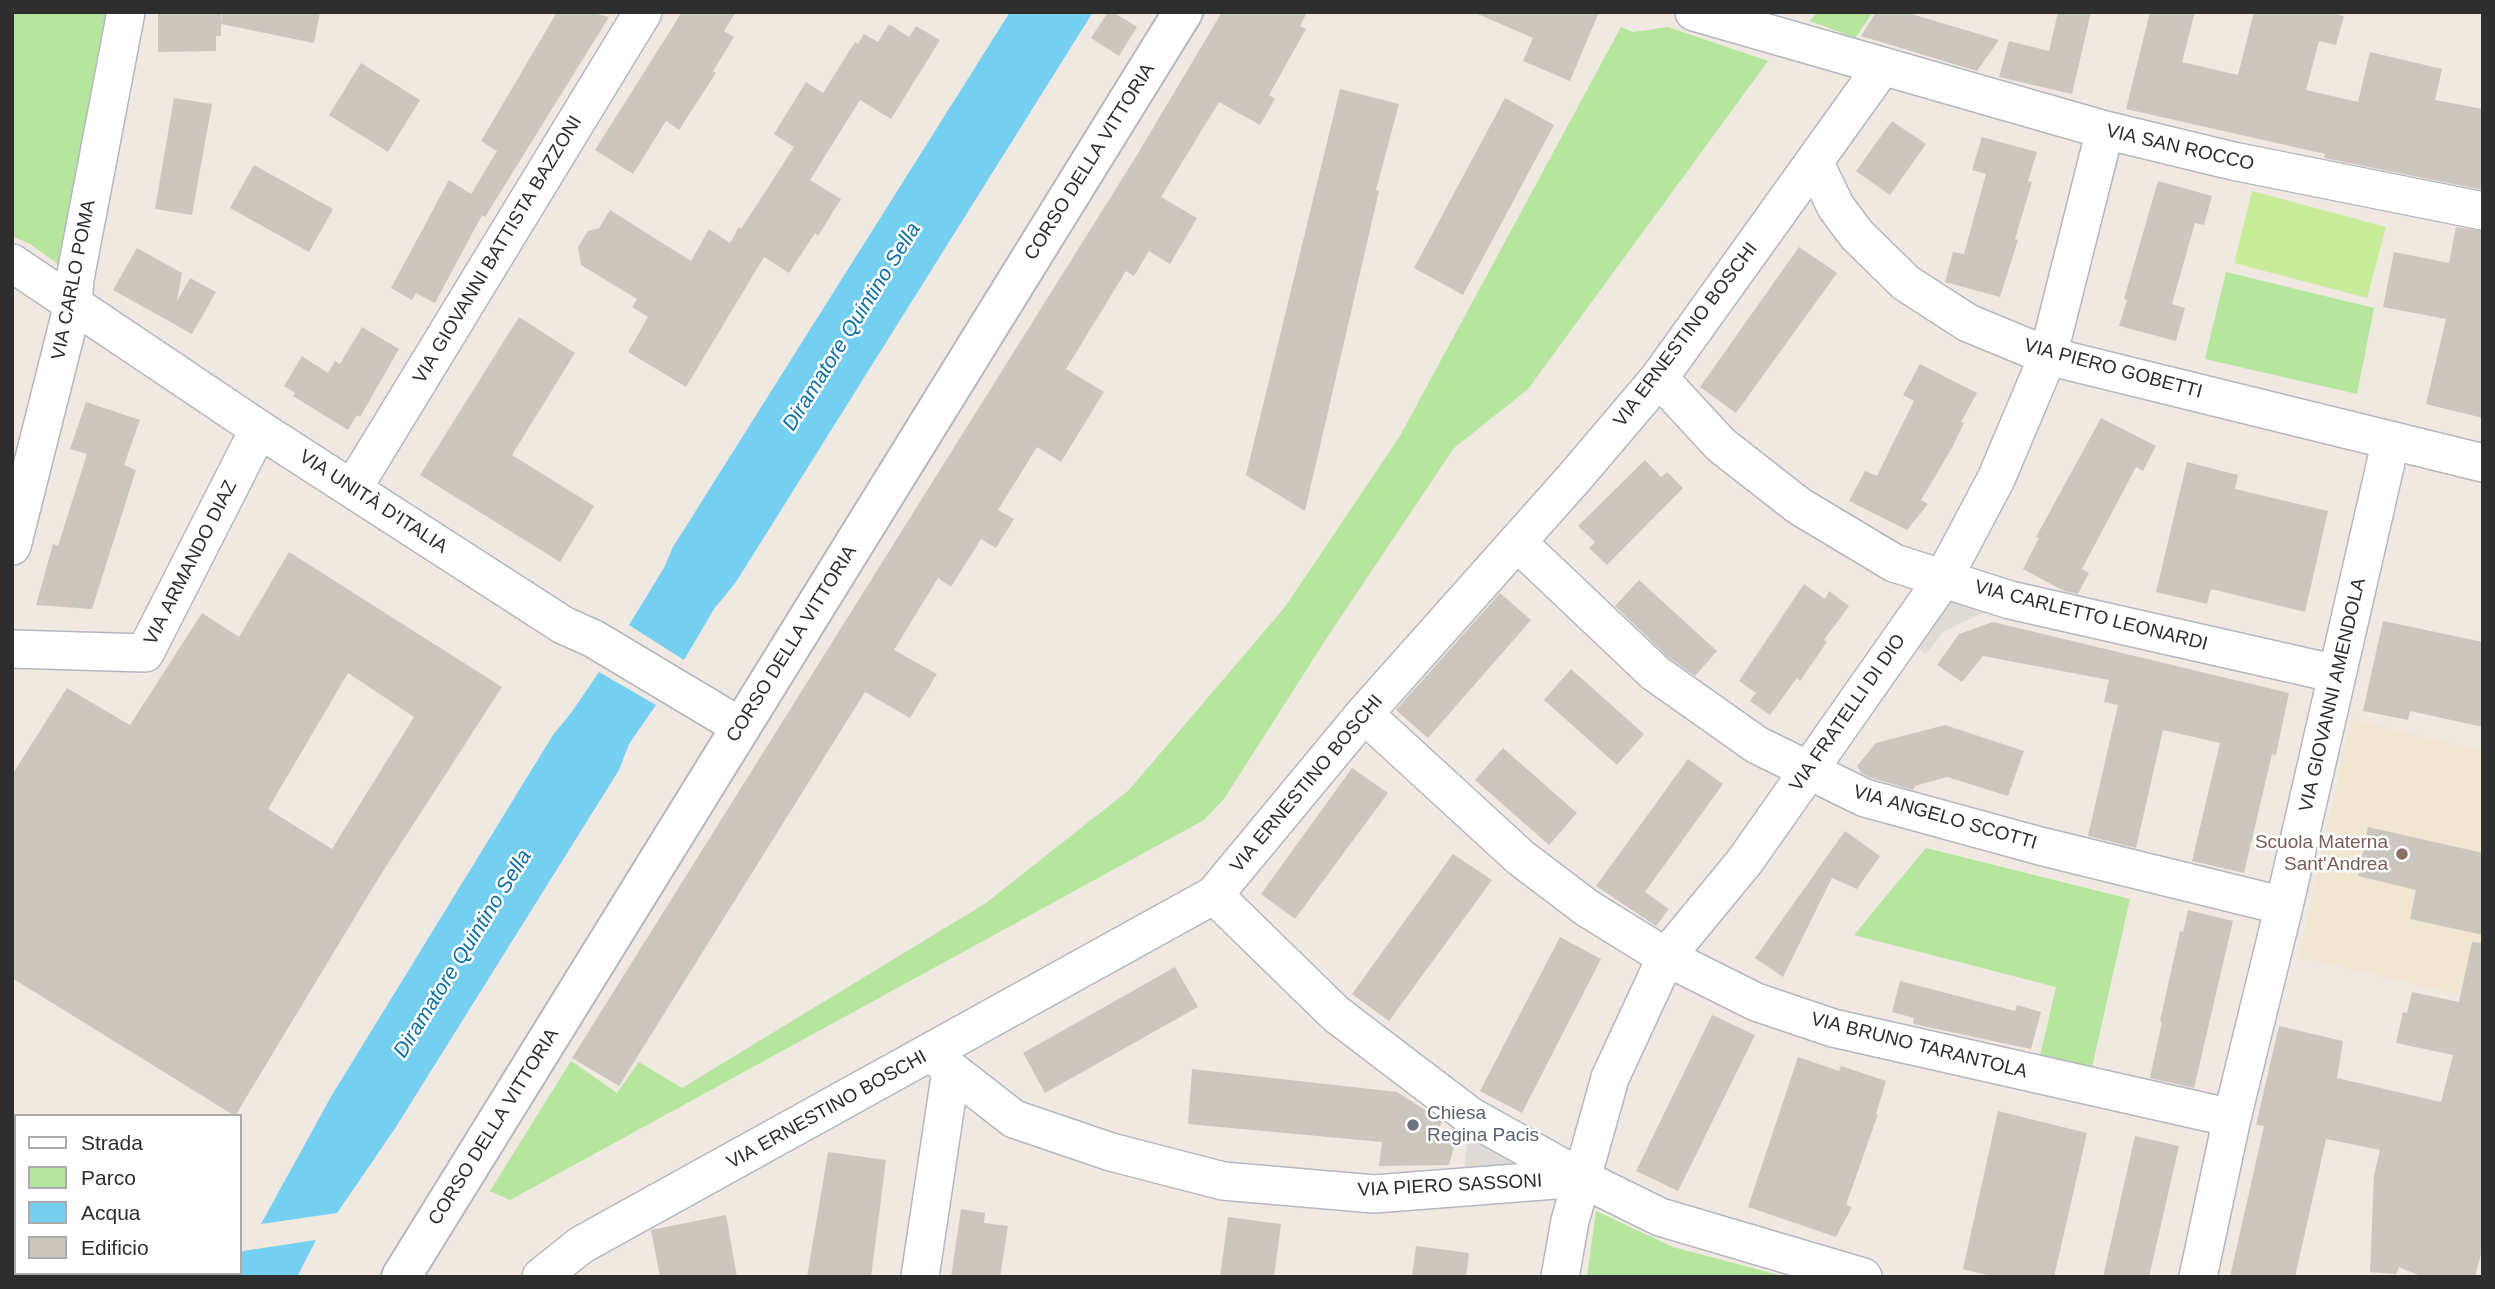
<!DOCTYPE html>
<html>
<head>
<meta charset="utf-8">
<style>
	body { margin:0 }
	#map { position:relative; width:2495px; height:1289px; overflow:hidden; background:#efe9e1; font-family:Arial,sans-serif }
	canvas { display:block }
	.frame { position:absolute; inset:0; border:14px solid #2e2e2e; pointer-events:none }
	.legend { position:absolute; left:14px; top:1114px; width:228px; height:161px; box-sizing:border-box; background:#fff; border:2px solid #ababab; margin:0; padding:9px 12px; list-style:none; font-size:21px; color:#2e2e2e }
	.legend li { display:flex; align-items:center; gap:14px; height:35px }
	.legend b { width:35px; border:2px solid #ababab }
</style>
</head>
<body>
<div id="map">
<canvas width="2495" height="1289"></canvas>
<div class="frame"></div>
<ul class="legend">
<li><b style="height:9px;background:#fff"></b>Strada</li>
<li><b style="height:19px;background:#b6e59e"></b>Parco</li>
<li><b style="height:19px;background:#75cff0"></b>Acqua</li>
<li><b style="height:19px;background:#cbc7bf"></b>Edificio</li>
</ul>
</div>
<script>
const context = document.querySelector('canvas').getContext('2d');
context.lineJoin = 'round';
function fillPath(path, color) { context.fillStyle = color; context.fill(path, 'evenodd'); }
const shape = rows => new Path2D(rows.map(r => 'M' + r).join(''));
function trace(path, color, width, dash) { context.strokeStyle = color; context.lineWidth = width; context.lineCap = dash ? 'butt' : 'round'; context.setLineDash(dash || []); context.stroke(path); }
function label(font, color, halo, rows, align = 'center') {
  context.font = font + ' Arial,sans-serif'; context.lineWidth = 5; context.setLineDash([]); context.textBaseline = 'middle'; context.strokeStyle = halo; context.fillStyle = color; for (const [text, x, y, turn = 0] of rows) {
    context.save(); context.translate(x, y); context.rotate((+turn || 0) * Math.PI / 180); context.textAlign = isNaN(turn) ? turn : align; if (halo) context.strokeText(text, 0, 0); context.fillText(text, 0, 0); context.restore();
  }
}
const education = shape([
	[2351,719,2483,751,2483,1000,2299,957]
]);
const green = shape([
	[12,12,116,12,65,269,30,244,12,236],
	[1817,12,1873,12,1855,38,1810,21],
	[1621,27,1633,32,1668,27,1768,61,1528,389,1454,448,1328,636,1224,799,1204,820,510,1200,490,1191,571,1061,617,1093,639,1062,682,1088,986,903,1129,790,1285,607,1400,436],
	[2226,272,2374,308,2357,394,2205,359],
	[1926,848,2130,899,2092,1067,2040,1056,2056,987,1854,935],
	[1596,1211,1673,1247,1786,1277,1587,1277]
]);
const pitch = shape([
	[2252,191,2386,227,2367,298,2234,263]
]);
const plaza = shape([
	[1943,579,2010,600,1943,632,1926,654,1902,637],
	[1470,1116,1581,1178,1462,1187]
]);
const water = shape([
	[1010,12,1093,12,736,582,714,609,684,660,629,625,664,568,673,547],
	[599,672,656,705,629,744,619,770,394,1130,337,1213,261,1224,332,1095,553,735,571,713],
	[316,1240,297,1277,222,1277,225,1273,240,1273,240,1255,243,1251]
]);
const building = shape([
	[158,12,221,12,221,36,216,36,216,51,158,52],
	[222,12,320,12,314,43,221,24],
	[557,12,589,12,609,17,485,217,482,215,435,303,416,293,412,300,391,288,449,180,471,194,497,151,481,141],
	[682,12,736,12,724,31,734,37,713,71,716,73,679,130,666,121,633,174,595,150],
	[1108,12,1113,12,1137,27,1119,56,1091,38],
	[1222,12,1307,12,1300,26,1306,29,1269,95,1275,99,1260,125,1219,102,1161,197,1197,218,1170,264,1149,251,1134,276,1126,271,1066,369,1104,392,1061,462,1037,447,998,510,1014,519,996,548,981,539,951,587,938,578,894,650,937,674,910,718,865,692,619,1086,572,1058,1137,155],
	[1473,12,1599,12,1570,81,1523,61,1533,38],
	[1876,12,1905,12,1999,40,1977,71,1861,36],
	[2058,12,2091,12,2072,94,1999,77,2009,41,2049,51],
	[2150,12,2195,12,2182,62,2238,75,2254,12,2328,12,2344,16,2336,45,2319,41,2306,90,2358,102,2370,52,2442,69,2435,100,2483,109,2483,190,2324,158,2325,154,2126,109],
	[889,24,909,37,916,26,940,40,891,119,860,100,810,180,841,199,818,236,815,233,789,273,764,257,686,387,628,352,648,317,632,307,637,299,581,265,578,247,588,231,599,228,610,210,691,261,709,229,730,243,739,227,741,229,794,147,774,134,806,82,823,93,855,42,858,44,864,34,878,42],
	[361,63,420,100,388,152,329,115],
	[1340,89,1399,104,1376,190,1379,191,1305,511,1246,475],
	[174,98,212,104,192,215,155,209],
	[1505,98,1554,125,1463,295,1414,268],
	[1892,121,1926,144,1890,195,1856,171],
	[1982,137,2037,152,2028,181,2032,182,2015,239,2018,240,2000,297,1945,282,1953,252,1964,254,1986,174,1972,170],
	[254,165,333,209,309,252,230,208],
	[2158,181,2212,196,2204,225,2195,223,2172,304,2185,308,2176,341,2119,326,2127,300,2124,299],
	[2456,227,2483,231,2483,418,2426,404,2446,319,2383,307,2394,252,2449,263],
	[1799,247,1837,273,1736,413,1700,387],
	[137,248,182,273,177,301,190,278,216,292,192,334,113,290],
	[519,317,575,353,512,455,594,506,560,562,420,475],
	[362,327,399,349,360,417,357,415,348,430,293,396,295,393,284,386,302,356,328,373,335,361,340,364],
	[1920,364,1977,393,1961,422,1964,423,1952,448,1921,500,1928,504,1907,530,1849,501,1865,471,1877,476,1914,401,1903,395],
	[86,402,140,420,124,465,136,470,92,609,36,605,53,544,58,546,87,454,70,449],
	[2101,418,2156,446,2143,471,2136,467,2082,569,2089,573,2078,594,2064,591,2023,569,2039,538,2036,537],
	[1645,460,1661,477,1667,472,1683,488,1607,565,1589,548,1595,542,1578,526],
	[2187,462,2238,475,2235,489,2328,511,2305,612,2211,589,2207,604,2156,592],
	[289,552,502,687,378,879,235,1116,12,978,12,775,67,688,130,725,202,613,239,637],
	[348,673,414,717,332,849,268,809],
	[1639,580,1717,651,1695,676,1668,657,1615,606],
	[1804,584,1825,599,1829,591,1849,606,1824,640,1827,642,1800,681,1797,678,1770,715,1750,701,1756,693,1739,681],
	[1500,593,1531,620,1428,738,1396,710],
	[2383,621,2483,642,2483,727,2410,711,2408,720,2363,711],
	[1993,622,2289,693,2276,755,2272,754,2244,873,2192,861,2220,743,2163,730,2136,848,2088,836,2118,705,2104,702,2109,680,1983,656,1962,682,1937,665,1959,634],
	[1571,669,1644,734,1617,765,1544,700],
	[1945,725,2024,751,2008,796,1947,777,1915,786,1913,790,1872,778,1861,773,1857,766,1876,743],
	[1503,748,1577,813,1549,845,1475,780],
	[1688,759,1723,784,1645,892,1669,909,1656,926,1596,886],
	[1352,768,1388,793,1295,919,1261,894],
	[2368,827,2483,853,2483,935,2410,919,2416,890,2358,876],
	[1845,831,1880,856,1857,889,1832,878,1783,977,1755,958],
	[1453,854,1492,880,1389,1021,1352,994],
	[2188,910,2233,921,2194,1088,2150,1078,2162,1022,2160,1021,2180,931,2183,932],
	[1560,937,1601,959,1522,1113,1480,1091],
	[2472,942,2483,943,2483,1246,2475,1277,2423,1277,2399,1267,2396,1274,2370,1272,2374,1175,2380,1150,2326,1139,2295,1277,2230,1277,2264,1126,2256,1125,2279,1026,2343,1041,2337,1078,2441,1102,2453,1055,2396,1043,2403,1012,2407,1013,2412,992,2459,1002],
	[1175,967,1198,1007,1045,1093,1023,1053],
	[1900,981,2015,1011,2017,1005,2041,1012,2031,1049,1913,1024,1914,1018,1892,1012],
	[1712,1015,1755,1035,1678,1191,1636,1171],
	[1798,1057,1839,1071,1841,1066,1886,1081,1876,1114,1878,1114,1846,1205,1852,1207,1836,1237,1748,1207],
	[1192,1069,1397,1092,1442,1121,1438,1132,1455,1143,1449,1165,1379,1166,1382,1142,1188,1124],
	[1998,1111,2087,1133,2054,1277,1995,1277,1963,1269],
	[2135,1136,2179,1146,2149,1277,2103,1277],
	[828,1152,886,1160,871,1277,807,1277],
	[961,1209,985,1213,984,1223,1008,1226,1000,1277,951,1277],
	[726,1215,737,1277,660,1277,651,1230],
	[1228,1217,1281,1224,1274,1277,1220,1277],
	[1416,1246,1469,1253,1466,1277,1412,1277]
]);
const street = shape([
	[1694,12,2105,130,2233,161,2483,211],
	[1814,162,1836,207,1857,235,1906,283,1968,323,2048,356,2483,463],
	[12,263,259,429,563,625,594,639,741,727],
	[1659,378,1721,445,1799,506,1894,563,2010,600,2337,674],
	[353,488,643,12],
	[1517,542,1655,673,1757,745,1865,798,2040,846,2284,906],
	[12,546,73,304,75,279,126,12],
	[12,649,145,653,259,429],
	[1364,714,1521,858,1587,908,1666,957,1756,1002,1833,1028,2232,1118],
	[1214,895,1336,1014,1470,1116,1581,1178,1660,1217,1863,1277],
	[932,1052,951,1070,1014,1119,1111,1152,1223,1181,1374,1194,1581,1178],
	[541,1277,581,1245,1214,895,1364,714,1575,477,1659,378,1882,67],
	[920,1277,951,1070],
	[1560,1277,1570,1221,1610,1078,1666,957,1745,861,1943,579,1996,479,2048,356,2105,130],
	[2198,1277,2232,1118,2284,906,2391,440]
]);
const secondary = shape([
	[401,1277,1183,12]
]);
const markers = [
	[2402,854,7,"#8d6e63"],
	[1413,1125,7,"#6b7280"]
];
const streetNames = [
	["VIA SAN ROCCO",2180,148,13],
	["CORSO DELLA VITTORIA",1090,162,-58],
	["VIA GIOVANNI BATTISTA BAZZONI",498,250,-59],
	["VIA CARLO POMA",74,280,-79],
	["VIA ERNESTINO BOSCHI",1686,335,-53],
	["VIA PIERO GOBETTI",2113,369,15],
	["VIA UNITÀ D'ITALIA",373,502,33],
	["VIA ARMANDO DIAZ",191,563,-63],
	["VIA CARLETTO LEONARDI",2091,616,14],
	["CORSO DELLA VITTORIA",792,644,-58],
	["VIA GIOVANNI AMENDOLA",2333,695,-77],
	["VIA FRATELLI DI DIO",1848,713,-55],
	["VIA ERNESTINO BOSCHI",1307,784,-50],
	["VIA ANGELO SCOTTI",1945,818,16],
	["VIA BRUNO TARANTOLA",1919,1046,14],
	["VIA ERNESTINO BOSCHI",827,1110,-29],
	["CORSO DELLA VITTORIA",494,1127,-58],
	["VIA PIERO SASSONI",1450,1186,-3]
];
const educationNames = [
	["Scuola Materna",2388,843],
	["Sant'Andrea",2388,865]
];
const worshipNames = [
	["Chiesa",1427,1114],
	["Regina Pacis",1427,1136]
];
const waterNames = [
	["Diramatore Quintino Sella",852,327,-58],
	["Diramatore Quintino Sella",463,954,-58]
];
fillPath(education, '#f0e6d1');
fillPath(green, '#b6e59e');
fillPath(pitch, '#c9ec9a');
fillPath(plaza, '#dfdcd8');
fillPath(water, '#75cff0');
fillPath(building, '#cbc7bf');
trace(street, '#b4b7c1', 40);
trace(secondary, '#b4b7c1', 42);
trace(street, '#fff', 37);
trace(secondary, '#fff', 38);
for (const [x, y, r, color] of markers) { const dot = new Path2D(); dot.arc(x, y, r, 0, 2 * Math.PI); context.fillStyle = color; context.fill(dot); trace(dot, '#fff', 2.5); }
label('19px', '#2e2e2e', '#fff', streetNames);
label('19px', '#785e54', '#fff', educationNames, 'right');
label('19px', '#5b616d', '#fff', worshipNames, 'left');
label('italic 21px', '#0d6fa3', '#fff', waterNames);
</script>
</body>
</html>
